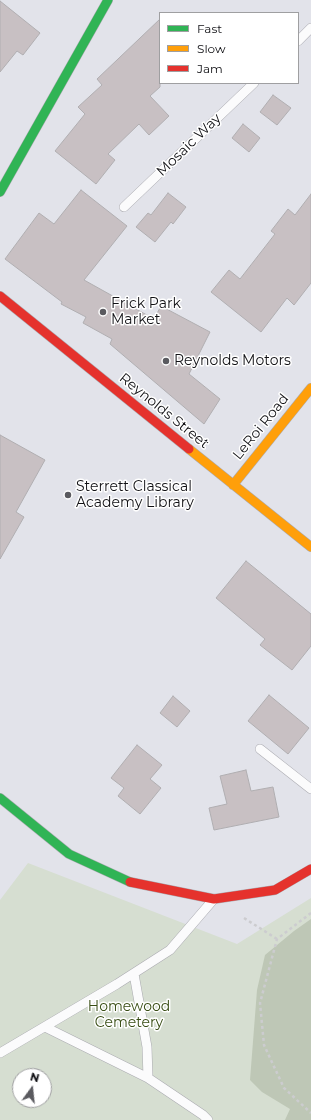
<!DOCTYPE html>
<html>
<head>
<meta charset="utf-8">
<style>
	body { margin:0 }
	#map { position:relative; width:311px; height:1120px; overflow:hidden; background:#e2e3ea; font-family:Montserrat,sans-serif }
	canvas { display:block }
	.legend { position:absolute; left:159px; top:12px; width:140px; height:72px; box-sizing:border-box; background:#fff; border:1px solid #9f9fa1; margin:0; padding:5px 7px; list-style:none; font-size:12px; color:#101014 }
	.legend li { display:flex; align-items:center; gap:8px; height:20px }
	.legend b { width:20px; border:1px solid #9f9fa1 }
	.north { position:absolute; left:12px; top:1068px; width:40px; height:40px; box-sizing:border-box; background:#fff; border:1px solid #9f9fa1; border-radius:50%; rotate:15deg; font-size:11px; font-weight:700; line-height:16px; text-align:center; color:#101014 }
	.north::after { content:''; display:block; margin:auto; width:14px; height:18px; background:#5a5a5f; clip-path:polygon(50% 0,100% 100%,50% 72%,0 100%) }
</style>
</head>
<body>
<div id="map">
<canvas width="311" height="1120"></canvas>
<ul class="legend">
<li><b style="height:5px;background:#30b455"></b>Fast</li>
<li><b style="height:5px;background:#ff9f0a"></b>Slow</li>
<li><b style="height:5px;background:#e5322d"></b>Jam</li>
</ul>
<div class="north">N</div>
</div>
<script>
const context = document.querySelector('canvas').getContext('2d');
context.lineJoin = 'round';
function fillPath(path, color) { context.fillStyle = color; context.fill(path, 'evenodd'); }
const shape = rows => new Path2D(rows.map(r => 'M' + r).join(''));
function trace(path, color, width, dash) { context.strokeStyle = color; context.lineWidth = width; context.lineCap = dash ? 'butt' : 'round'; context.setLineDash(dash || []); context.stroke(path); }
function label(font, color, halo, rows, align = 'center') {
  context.font = font + ' Montserrat,sans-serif'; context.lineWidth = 3; context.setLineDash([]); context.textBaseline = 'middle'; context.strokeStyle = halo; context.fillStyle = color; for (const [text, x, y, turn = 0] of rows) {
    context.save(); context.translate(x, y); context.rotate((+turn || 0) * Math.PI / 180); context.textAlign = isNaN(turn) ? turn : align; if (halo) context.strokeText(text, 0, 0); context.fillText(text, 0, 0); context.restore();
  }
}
const green = shape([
	[28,863,237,944,311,898,311,1120,0,1120,0,900],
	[20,1076,44,1076,44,1100,20,1100]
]);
const forest = shape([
	[311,919,311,1120,285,1120,290,1109,262,1092,250,1080,257,990,265,955,294,931]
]);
const building = shape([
	[0,1,40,33,23,55,17,51,0,72,0,1],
	[160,19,160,87,150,96,169,116,149,135,139,124,108,154,115,160,96,184,55,151,85,114,78,107,102,85,97,79,160,19],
	[273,95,291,108,277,125,260,112,273,95],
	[243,124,260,138,249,152,232,138,243,124],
	[81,190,127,226,84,280,154,319,161,306,210,332,189,374,220,399,204,424,110,344,112,339,83,323,86,317,61,304,62,302,5,259,39,213,54,224,81,190],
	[168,193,186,207,173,224,171,222,155,242,136,227,148,213,151,215,168,193],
	[311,194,311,283,294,305,287,298,261,332,211,292,229,270,240,279,275,234,271,231,288,209,295,215,311,194],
	[0,435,45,460,16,512,24,517,0,559,0,435],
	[246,561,311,614,311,646,292,670,260,645,265,639,216,598,246,561],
	[269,695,309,728,288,754,248,721,269,695],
	[173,696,190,711,177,727,160,713,173,696],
	[137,745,162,765,150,779,161,788,140,814,118,796,124,788,111,778,137,745],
	[246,770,251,791,273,787,279,817,214,830,209,808,227,804,220,776,246,770]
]);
const path = shape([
	[311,913,277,939,260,1003,264,1045,284,1088,311,1113],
	[244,918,277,939]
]);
const lane = shape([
	[298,41,311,28],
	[124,207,254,83],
	[260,749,311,789],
	[134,974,147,1047,148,1078,203,1115,208,1120],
	[45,1027,148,1078],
	[0,1053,117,984,170,950,213,900]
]);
const fast = shape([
	[0,192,108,0],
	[0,798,69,854,130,882]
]);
const slow = shape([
	[189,449,311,547],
	[233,485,311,388]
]);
const jam = shape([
	[0,296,189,449],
	[130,882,214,899,275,890,311,869]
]);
const markers = [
	[103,312,4,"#5a5a5f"],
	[166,361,4,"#5a5a5f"],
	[68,495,4,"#5a5a5f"]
];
const streetNames = [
	["Mosaic Way",189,145,-44],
	["Reynolds Street",164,411,39],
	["LeRoi Road",261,427,-51]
];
const poiNames = [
	["Frick Park",111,304],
	["Market",111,320],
	["Reynolds Motors",174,361],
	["Sterrett Classical",76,487],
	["Academy Library",76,503]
];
const parkNames = [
	["Homewood",129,1007],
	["Cemetery",129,1023]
];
fillPath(green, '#d6ded1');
fillPath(forest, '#bec7b6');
fillPath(building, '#c8c0c3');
trace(building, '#b0aeb1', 1);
trace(lane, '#ababb1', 10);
trace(fast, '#ababb1', 10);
trace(slow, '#ababb1', 10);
trace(jam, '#ababb1', 10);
trace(path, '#cccccf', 2.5, [3, 3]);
trace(lane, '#fbfbfc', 9);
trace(fast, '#30b455', 9);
trace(slow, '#ff9f0a', 9);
trace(jam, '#e5322d', 9);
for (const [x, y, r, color] of markers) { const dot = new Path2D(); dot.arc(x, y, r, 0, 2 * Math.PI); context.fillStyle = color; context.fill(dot); trace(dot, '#fff', 1.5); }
label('14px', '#101014', '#fff', streetNames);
label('14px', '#101014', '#fff', poiNames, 'left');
label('14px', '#374c13', '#fff', parkNames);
</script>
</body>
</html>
